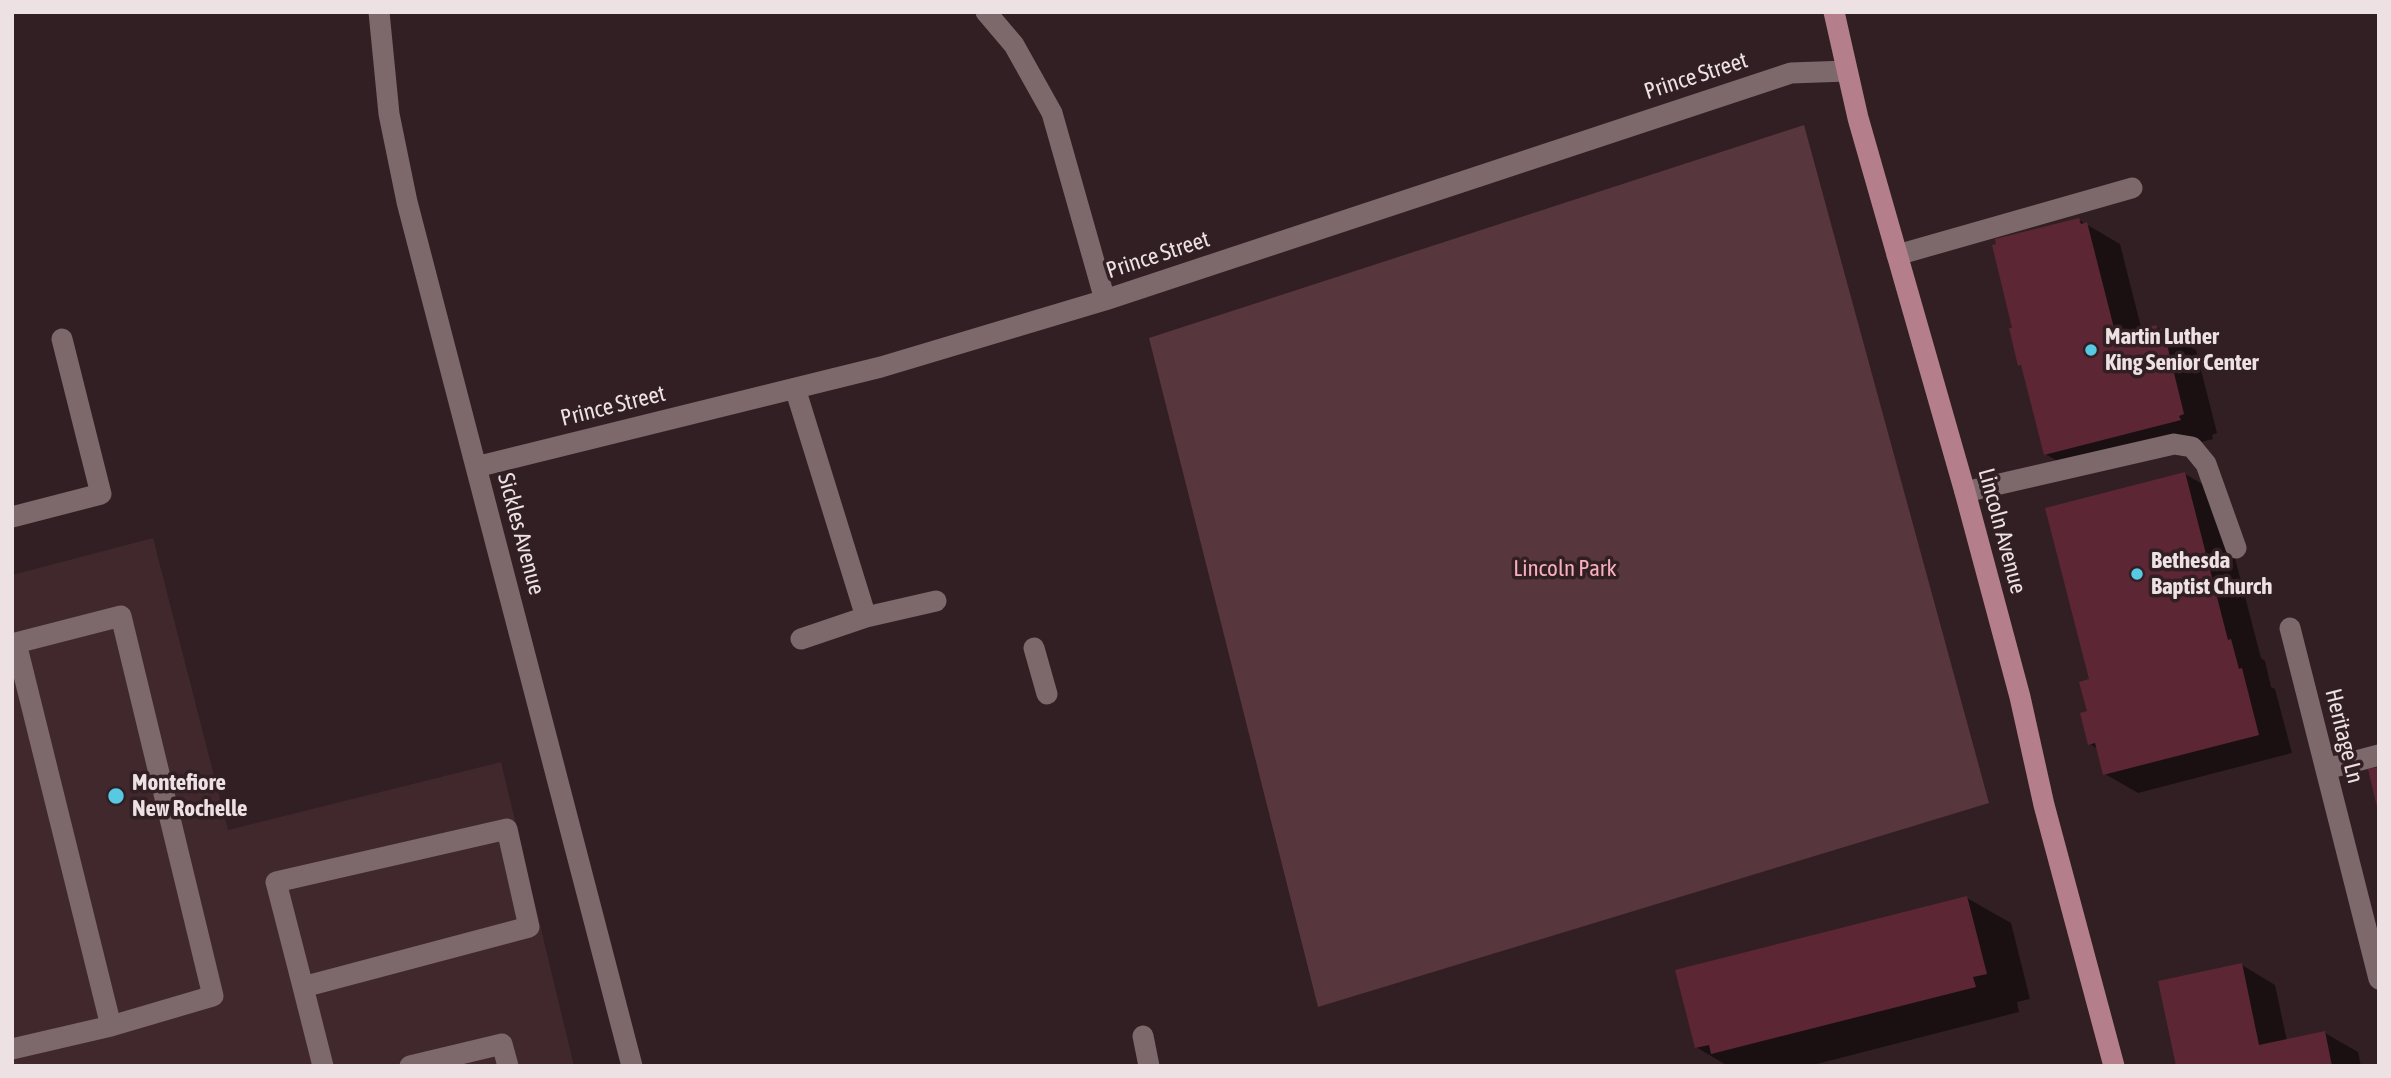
<!DOCTYPE html>
<html>
<head>
<meta charset="utf-8">
<style>
	body { margin:0 }
	#map { position:relative; width:2391px; height:1078px; overflow:hidden; background:#311f23; font-family:"Asap Condensed",sans-serif }
	canvas { display:block }
	.frame { position:absolute; inset:0; border:14px solid #ede1e3; pointer-events:none }
</style>
</head>
<body>
<div id="map">
<canvas width="2391" height="1078"></canvas>
<div class="frame"></div>
</div>
<script>
const context = document.querySelector('canvas').getContext('2d');
context.lineJoin = 'round';
function fillPath(path, color) { context.fillStyle = color; context.fill(path, 'evenodd'); }
const shape = rows => new Path2D(rows.map(r => 'M' + r).join(''));
function trace(path, color, width, dash) { context.strokeStyle = color; context.lineWidth = width; context.lineCap = dash ? 'butt' : 'round'; context.setLineDash(dash || []); context.stroke(path); }
function label(font, color, halo, rows, align = 'center') {
  context.font = font + ' "Asap Condensed",sans-serif'; context.lineWidth = 7; context.setLineDash([]); context.textBaseline = 'middle'; context.strokeStyle = halo; context.fillStyle = color; for (const [text, x, y, turn = 0] of rows) {
    context.save(); context.translate(x, y); context.rotate((+turn || 0) * Math.PI / 180); context.textAlign = isNaN(turn) ? turn : align; if (halo) context.strokeText(text, 0, 0); context.fillText(text, 0, 0); context.restore();
  }
}
const built = shape([
	[153,538,228,830,501,762,574,1066,12,1066,12,575]
]);
const green = shape([
	[1804,125,1989,803,1318,1007,1149,338]
]);
const shadow = shape([
	[2079,220,2120,244,2142,331,2156,327,2196,350,2217,433,2212,435,2213,439,2079,473,2045,454,2023,367,2019,365,2014,329],
	[2185,474,2218,493,2261,658,2265,661,2271,687,2275,689,2292,753,2138,793,2105,774,2098,749,2090,744,2091,680],
	[1967,898,2011,923,2030,999,2017,1002,2019,1012,1809,1066,1728,1066,1696,1047],
	[2242,965,2275,985,2287,1041,2325,1033,2358,1052,2361,1066,2178,1066]
]);
const building = shape([
	[2079,218,2081,224,2087,222,2116,336,2156,325,2158,330,2163,328,2184,414,2179,416,2181,420,2044,455,2021,365,2018,366,2009,328,2012,328,1992,245,1996,244,1995,239],
	[2185,472,2228,640,2231,639,2239,669,2242,668,2259,735,2103,775,2095,743,2088,745,2080,713,2087,711,2079,682,2089,679,2045,508],
	[2379,767,2379,810,2378,811,2368,769],
	[1967,896,1987,974,1973,977,1976,987,1711,1054,1709,1045,1695,1048,1675,970],
	[2242,963,2259,1045,2325,1031,2332,1066,2176,1066,2158,981]
]);
const minor = shape([
	[379,12,389,114,407,202,632,1066],
	[986,12,1014,45,1052,113,1105,300],
	[1897,255,2132,188],
	[795,388,866,617,801,639],
	[476,467,881,367,1105,300,1791,73,1847,71],
	[1965,492,2174,444,2192,447,2206,464,2236,548],
	[12,517,101,494,62,339],
	[866,617,936,601],
	[2290,628,2379,979],
	[16,643,111,1026],
	[12,644,121,616,213,996,111,1026,12,1049],
	[1034,648,1047,694],
	[2326,769,2379,755],
	[303,987,529,927,507,829,276,882,303,987,323,1066],
	[1143,1036,1149,1066],
	[410,1066,502,1044,508,1066]
]);
const major = shape([
	[1834,12,1858,118,1965,492,2020,697,2044,805,2114,1066]
]);
const markers = [
	[2091,350,7,"#58c9e3"],
	[2137,574,7,"#58c9e3"],
	[116,796,9,"#58c9e3"]
];
const streetNames = [
	["Prince Street",1696,76,-18],
	["Prince Street",1158,255,-18],
	["Prince Street",613,406,-14],
	["Lincoln Avenue",2002,531,75],
	["Sickles Avenue",521,534,75],
	["Heritage Ln",2344,736,76]
];
const poiNames = [
	["Martin Luther",2105,337],
	["King Senior Center",2105,363],
	["Bethesda",2151,561],
	["Baptist Church",2151,587],
	["Montefiore",132,783],
	["New Rochelle",132,809]
];
const parkNames = [
	["Lincoln Park",1565,569]
];
fillPath(built, '#40282d');
fillPath(green, '#58363e');
fillPath(shadow, '#0007');
fillPath(building, '#5d2635');
trace(minor, '#7d686c', 21);
trace(major, '#b47f8a', 21);
for (const [x, y, r, color] of markers) { const dot = new Path2D(); dot.arc(x, y, r, 0, 2 * Math.PI); context.fillStyle = color; context.fill(dot); trace(dot, '#311f23', 2.5); }
label('23px', '#ede1e3', '#311f23', streetNames);
label('bold 23px', '#ede1e3', '#311f23', poiNames, 'left');
label('23px', '#f8aebd', '#311f23', parkNames);
</script>
</body>
</html>
